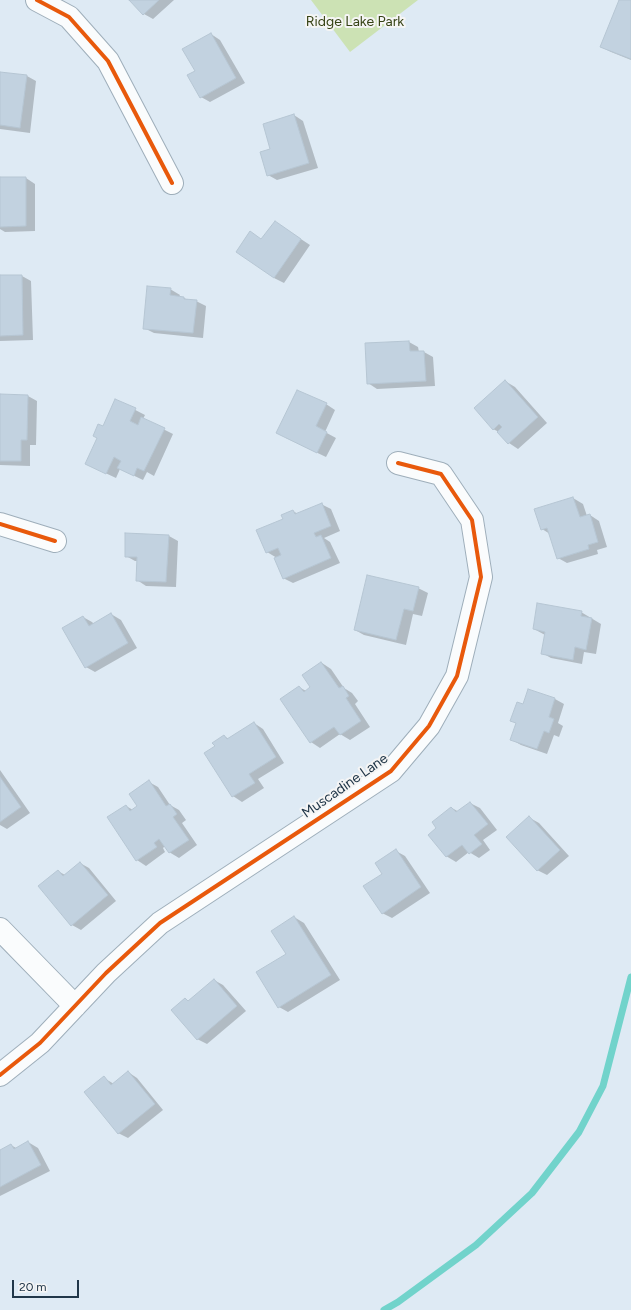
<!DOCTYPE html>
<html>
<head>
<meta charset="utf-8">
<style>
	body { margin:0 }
	#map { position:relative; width:631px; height:1310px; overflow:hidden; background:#deeaf4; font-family:Figtree,sans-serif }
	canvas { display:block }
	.scale { position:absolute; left:12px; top:1280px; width:67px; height:18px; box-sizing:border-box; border:2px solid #213749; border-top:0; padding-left:5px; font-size:12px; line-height:14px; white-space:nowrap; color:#213749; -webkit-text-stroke:3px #f5f5f5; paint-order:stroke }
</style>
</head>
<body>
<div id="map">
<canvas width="631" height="1310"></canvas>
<div class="scale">20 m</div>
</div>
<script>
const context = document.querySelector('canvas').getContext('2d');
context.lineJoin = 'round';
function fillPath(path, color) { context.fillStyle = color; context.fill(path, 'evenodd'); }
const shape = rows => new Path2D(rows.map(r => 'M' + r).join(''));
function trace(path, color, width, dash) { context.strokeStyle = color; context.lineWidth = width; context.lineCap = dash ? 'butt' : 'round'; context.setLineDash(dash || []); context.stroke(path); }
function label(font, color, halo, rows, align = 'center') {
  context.font = font + ' Figtree,sans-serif'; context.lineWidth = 4; context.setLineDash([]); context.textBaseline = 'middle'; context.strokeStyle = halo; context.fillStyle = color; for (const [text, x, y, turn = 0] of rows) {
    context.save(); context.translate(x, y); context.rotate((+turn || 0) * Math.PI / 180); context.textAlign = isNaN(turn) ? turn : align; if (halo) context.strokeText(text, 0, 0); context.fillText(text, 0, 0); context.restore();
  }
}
const green = shape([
	[311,0,418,0,350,52]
]);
const shadow = shape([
	[131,0,174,0,153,19,144,14],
	[620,0,631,0,631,60,611,52,601,47],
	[211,34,220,40,245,83,210,102,201,97,196,71],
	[0,73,27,76,36,81,30,133,0,129],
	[294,115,303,121,318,168,277,180,268,175,272,150],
	[0,178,26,178,35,184,35,231,5,232,0,229],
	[275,222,310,245,284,283,274,278,262,240],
	[0,276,22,276,31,281,33,340,0,341],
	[170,289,180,295,179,297,184,298,188,300,196,301,206,306,203,338,154,333,144,328],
	[409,342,418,347,419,352,424,352,433,357,435,386,377,389,368,383],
	[505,381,515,387,547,423,518,449,509,443,499,432,493,429],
	[0,395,28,396,37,401,36,445,30,445,30,466,0,465],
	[116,400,145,415,143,419,173,434,154,476,147,472,143,480,120,469,116,478,86,464],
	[326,404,335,410,325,432,336,438,326,457,286,438],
	[573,498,583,504,587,516,590,515,599,521,607,547,597,550,598,554,567,563,558,558,550,534,542,529],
	[321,504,331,509,340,531,324,538,330,542,340,563,293,583,283,578,277,558,267,552,293,511,298,514],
	[169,536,178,541,176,587,146,586,137,580,138,561,135,561,126,556],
	[418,588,428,593,422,616,413,614,406,645,364,635,355,630],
	[581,612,601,624,596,654,584,652,582,664,551,658,542,653,545,635,534,629],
	[111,614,121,620,137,648,95,672,86,667,83,617,92,622,94,624],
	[322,663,331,669,344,688,352,693,358,701,355,704,370,727,350,740,340,734,320,748,311,742,299,687,306,691,312,687],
	[529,690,555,699,564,704,558,723,563,726,559,737,554,735,547,754,521,745,512,740],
	[254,723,263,729,284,763,258,779,264,788,242,802,233,796,216,747,224,736,229,739],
	[0,770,30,813,7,829,0,825],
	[149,782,158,787,170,805,179,810,186,820,182,823,197,845,179,858,169,852,165,846,163,848,165,852,146,866,137,860,126,806,133,810,138,806],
	[470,803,480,808,497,830,483,840,490,850,479,858,469,852,456,862,446,856,438,828,452,808,459,812],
	[530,818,539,823,569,856,547,875,537,870],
	[396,851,405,856,430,893,392,918,382,913,384,874],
	[80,863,89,868,116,901,81,930,72,925,58,871,65,875],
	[294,917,304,923,340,980,288,1012,279,1007],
	[214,980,223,985,246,1011,207,1044,197,1039,185,999,189,1001],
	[128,1072,137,1078,163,1110,128,1138,118,1133,104,1078,114,1084],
	[28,1142,38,1148,50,1171,0,1196,0,1151,11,1145,16,1148]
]);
const stream = shape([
	[384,1310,398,1302,476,1245,532,1193,579,1132,603,1086,631,977]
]);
const building = shape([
	[129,0,159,0,143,15,129,0],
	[619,0,631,0,631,59,600,47,619,0],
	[211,33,236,78,200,98,187,75,195,71,182,49,211,33],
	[0,72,27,75,20,128,0,125,0,72],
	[294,114,309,163,267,176,260,152,270,149,263,124,294,114],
	[0,177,26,177,26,226,0,227,0,177],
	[275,221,301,239,274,278,236,252,250,231,261,239,275,221],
	[0,275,22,275,23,335,0,336,0,275],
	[147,286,171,288,170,295,184,297,184,299,197,300,193,333,143,329,147,286],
	[409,341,410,351,424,351,426,381,367,384,365,343,409,341],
	[505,380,538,417,508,444,497,432,502,427,499,424,493,430,474,408,505,380],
	[297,390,327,403,316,426,327,432,317,453,276,433,297,390],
	[0,394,28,395,27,440,21,440,21,461,0,461,0,394],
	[115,399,136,408,130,421,138,425,141,417,165,428,144,471,137,468,134,476,117,468,121,461,114,457,106,474,85,464,97,438,93,436,98,424,103,426,115,399],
	[573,497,580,517,590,514,598,542,588,545,589,549,557,559,547,528,541,530,534,509,573,497],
	[322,503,331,526,314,533,316,537,321,535,331,558,283,579,274,558,281,555,278,548,266,553,256,530,283,519,281,515,293,510,295,514,322,503],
	[125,533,169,535,166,582,136,581,137,557,125,557,125,533],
	[367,575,419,587,413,611,404,609,396,640,354,630,367,575],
	[537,603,582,611,581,616,592,618,586,650,575,647,573,660,541,654,545,632,533,629,537,603],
	[111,613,128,643,85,668,62,628,83,616,89,626,111,613],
	[321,662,339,688,343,686,349,696,346,698,361,721,340,735,334,727,310,743,280,699,299,686,304,692,310,687,302,675,321,662],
	[528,689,555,698,549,717,554,719,549,733,544,731,537,749,510,740,516,723,510,721,517,702,523,704,528,689],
	[254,722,276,757,249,774,255,783,232,797,204,753,215,746,212,743,224,735,227,739,254,722],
	[0,777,21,807,0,822,0,777],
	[149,780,166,806,170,804,177,814,173,817,189,840,169,853,159,839,154,843,157,847,136,861,107,817,126,805,130,811,137,806,129,794,149,780],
	[470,802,488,824,474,835,482,844,469,854,462,845,446,857,428,835,436,828,432,822,451,807,456,812,470,802],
	[529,816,560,850,537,871,506,837,529,816],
	[396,849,421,887,382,914,363,886,382,874,375,863,396,849],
	[80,862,108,895,71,926,38,886,58,870,63,876,80,862],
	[294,916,331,975,278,1008,256,972,286,954,271,931,294,916],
	[214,979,237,1006,197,1040,171,1010,185,998,188,1001,214,979],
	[128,1071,155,1104,118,1134,84,1092,104,1076,111,1085,128,1071],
	[28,1141,41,1165,0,1187,0,1150,11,1144,14,1149,28,1141]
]);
const minor = shape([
	[37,0,69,17,108,61,172,183],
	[0,524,55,541],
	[0,929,75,1006],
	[0,1075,40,1043,106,973,160,923,391,771,429,726,457,676,481,577,472,520,441,474,398,463]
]);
const cycleway = shape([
	[37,0,69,17,108,61,172,183],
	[0,524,55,541],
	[0,1075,40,1043,106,973,160,923,391,771,429,726,457,676,481,577,472,520,441,474,398,463]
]);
const parkNames = [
	["Ridge Lake Park",355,22]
];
const streetNames = [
	["Muscadine Lane",345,786,-35]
];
fillPath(green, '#cce2b4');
fillPath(shadow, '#0003');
trace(stream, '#71d3cb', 7);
fillPath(building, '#c2d2e0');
trace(building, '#b6c6d3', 1);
trace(minor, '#9eaeba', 24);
trace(minor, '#fafcfd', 22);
trace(cycleway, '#e8590c', 4);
label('14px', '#364315', '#f5f5f5', parkNames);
label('14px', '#213749', '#f5f5f5', streetNames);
</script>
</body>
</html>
